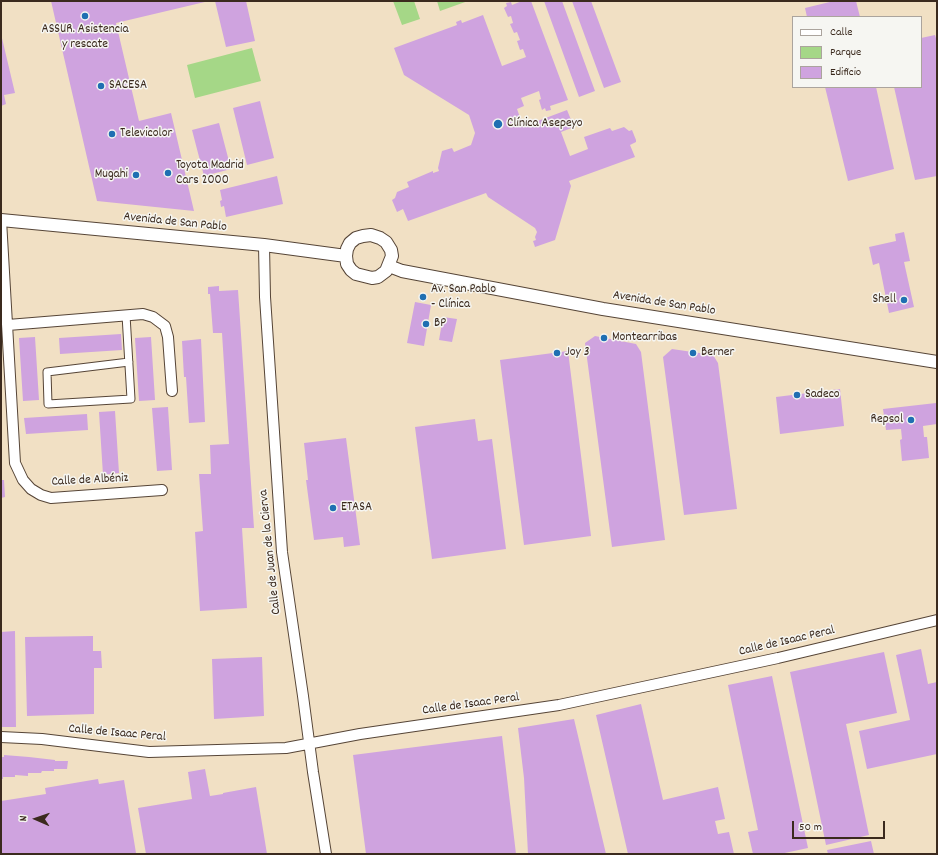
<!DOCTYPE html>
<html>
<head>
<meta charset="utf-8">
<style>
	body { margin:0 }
	#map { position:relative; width:938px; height:855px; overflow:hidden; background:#f1e0c4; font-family:Dekko,sans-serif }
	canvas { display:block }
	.frame { position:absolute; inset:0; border:2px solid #3b2a1e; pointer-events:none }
	.legend { position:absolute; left:792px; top:16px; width:130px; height:72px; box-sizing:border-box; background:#f6f6f2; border:1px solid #aba49d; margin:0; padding:5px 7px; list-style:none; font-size:12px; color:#3b2a1e }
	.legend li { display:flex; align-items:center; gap:8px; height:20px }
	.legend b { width:20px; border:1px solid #aba49d }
	.north { position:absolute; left:16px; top:799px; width:40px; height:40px; -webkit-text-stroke:3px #f6f6f2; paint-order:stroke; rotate:272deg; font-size:11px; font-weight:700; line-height:16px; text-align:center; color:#3b2a1e }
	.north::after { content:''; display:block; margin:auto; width:14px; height:18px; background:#3b2a1e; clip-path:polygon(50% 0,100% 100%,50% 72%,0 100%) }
	.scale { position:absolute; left:792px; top:821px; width:93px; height:18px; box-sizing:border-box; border:2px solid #3b2a1e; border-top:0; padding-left:5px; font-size:12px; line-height:14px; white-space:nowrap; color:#3b2a1e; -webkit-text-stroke:3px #f6f6f2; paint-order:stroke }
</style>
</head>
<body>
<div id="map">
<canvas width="938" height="855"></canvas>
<div class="frame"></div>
<ul class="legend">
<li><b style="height:5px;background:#fff"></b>Calle</li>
<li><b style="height:11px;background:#a5d787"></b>Parque</li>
<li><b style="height:11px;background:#cfa3df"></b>Edificio</li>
</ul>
<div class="north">N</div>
<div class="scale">50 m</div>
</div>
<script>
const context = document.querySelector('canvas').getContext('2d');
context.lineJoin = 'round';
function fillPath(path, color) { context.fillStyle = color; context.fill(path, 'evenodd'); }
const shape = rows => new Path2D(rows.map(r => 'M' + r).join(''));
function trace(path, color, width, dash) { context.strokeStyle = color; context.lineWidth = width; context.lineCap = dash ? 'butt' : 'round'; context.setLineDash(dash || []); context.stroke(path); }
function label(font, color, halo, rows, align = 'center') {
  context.font = font + ' Dekko,sans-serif'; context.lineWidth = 3; context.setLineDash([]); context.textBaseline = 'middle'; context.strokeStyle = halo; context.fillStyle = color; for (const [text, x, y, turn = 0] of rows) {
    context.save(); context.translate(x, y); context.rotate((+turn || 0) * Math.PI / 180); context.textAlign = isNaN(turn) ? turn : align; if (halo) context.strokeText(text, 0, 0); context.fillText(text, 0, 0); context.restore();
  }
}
const green = shape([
	[393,1,414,1,420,19,402,25],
	[437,1,468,1,440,11],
	[252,48,261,81,195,98,187,65]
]);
const building = shape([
	[51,1,209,1,116,23,139,121,171,113,194,211,97,201],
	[215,1,246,1,255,41,226,47],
	[522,1,531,1,568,100,550,106,551,110,546,111,545,108,542,110,539,100,541,99,539,91,521,98,524,106,517,109,522,123,527,125,567,110,574,127,561,132,570,156,588,149,584,137,610,128,612,131,624,127,629,131,632,130,636,140,636,142,630,145,635,157,569,181,571,186,555,240,535,247,533,241,536,240,535,237,537,232,535,228,488,197,486,193,408,221,403,209,397,212,392,200,395,198,397,192,409,187,407,182,433,171,433,173,439,171,438,168,442,151,452,148,454,152,471,145,475,133,469,115,404,75,394,48,457,25,456,22,461,20,462,23,483,15,502,66,526,57,523,49,520,50,517,41,520,40,517,32,514,33,510,24,513,23,511,16,508,17,504,8,507,6,506,3,511,2,512,5],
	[544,1,562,1,595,91,579,97],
	[572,1,591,1,621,82,604,88],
	[834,1,856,1,860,17,807,17,805,8],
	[1,34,15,93,4,95,6,104,1,106],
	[935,35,937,42,937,176,915,180,894,87,921,87,921,38],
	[825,87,876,87,894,169,848,181],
	[260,101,274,158,247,165,233,108],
	[219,123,231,169,204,176,192,130],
	[277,176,283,204,226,217,224,206,221,207,220,201,222,200,220,190],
	[904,232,910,261,904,262,914,307,889,313,879,263,873,265,869,247,896,241,895,234],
	[219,286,219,291,238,290,254,528,242,528,247,608,200,611,195,532,203,531,199,474,211,474,210,445,229,444,222,333,213,333,210,294,208,294,208,287],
	[415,302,431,305,424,346,407,343],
	[443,317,457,319,452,342,439,340],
	[121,334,122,350,60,354,59,338],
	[595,336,636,344,641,352,665,540,612,547,585,343],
	[35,337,39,400,23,401,19,338],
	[151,337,155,400,139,401,135,338],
	[201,339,205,422,189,423,186,377,184,377,182,341],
	[672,349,713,355,718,363,737,509,684,515,663,357],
	[568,351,591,536,524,545,500,360],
	[840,389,844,426,780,434,776,397],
	[936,403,937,424,923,426,924,437,927,437,929,458,902,461,900,440,902,439,901,429,886,430,883,409],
	[168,407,172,470,157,471,152,408],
	[115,411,119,473,103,475,99,412],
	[87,414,88,430,26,434,24,418],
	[475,419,478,441,492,439,506,549,432,559,415,427],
	[346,438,360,545,344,547,343,537,314,540,306,480,308,480,304,443],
	[1,480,4,480,5,497,1,498],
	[15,631,16,727,1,727,1,632],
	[93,636,93,651,101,651,102,668,94,668,94,714,27,716,25,637],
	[921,649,928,684,937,682,937,754,867,769,859,731,910,720,896,655],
	[884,652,897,713,846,724,869,835,826,845,790,672],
	[262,657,264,716,214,719,212,659],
	[772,676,808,848,780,854,753,854,748,832,758,830,728,685],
	[641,704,663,800,718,787,725,819,715,821,718,834,729,832,734,854,628,854,596,715],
	[574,719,606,854,528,854,524,778,518,728],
	[502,736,516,854,366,854,353,755],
	[4,755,29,757,55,760,55,761,68,761,67,769,54,769,54,771,42,771,41,773,28,773,28,776,15,775,15,777,3,777,3,779,1,779,1,757,4,757],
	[205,769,210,796,223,794,223,793,256,787,267,854,146,854,138,808,192,799,188,772],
	[98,779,99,784,124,780,136,853,128,854,1,854,1,801,46,794,45,788],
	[871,841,874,854,828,854,827,850]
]);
const pedestrian = shape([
	[126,315,131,399,48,404,47,372,129,362]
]);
const minor = shape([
	[1,220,15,463,23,480,31,489,41,495,51,498,162,490],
	[264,245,265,297,282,552,303,696,313,772,326,854],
	[8,325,143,314,153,317,165,326,168,337,172,391],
	[1,737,42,739,149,752,286,748,360,734,559,705,778,658,937,620]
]);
const tertiary = shape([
	[1,220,264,245,346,256],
	[371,235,380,238,386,242,391,250,392,256,386,271,378,277,372,278,356,274,351,270,347,264,346,256,347,249,350,243,356,238,363,236,371,235],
	[389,266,402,271,603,309,937,362]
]);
const markers = [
	[85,16,4,"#1f6fb2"],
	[101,86,4,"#1f6fb2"],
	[498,124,5,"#1f6fb2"],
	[112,134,4,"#1f6fb2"],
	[168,173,4,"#1f6fb2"],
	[136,175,4,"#1f6fb2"],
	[423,297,4,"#1f6fb2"],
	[904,300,4,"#1f6fb2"],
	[426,324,4,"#1f6fb2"],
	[604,338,4,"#1f6fb2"],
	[557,353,4,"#1f6fb2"],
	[693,353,4,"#1f6fb2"],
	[797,395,4,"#1f6fb2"],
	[911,420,4,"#1f6fb2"],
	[333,508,4,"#1f6fb2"]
];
const poiNames = [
	["ASSUR. Asistencia",85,30,"center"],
	["y rescate",85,45,"center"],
	["SACESA",109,86],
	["Clínica Asepeyo",507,124],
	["Televicolor",120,134],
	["Toyota Madrid",176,166],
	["Cars 2000",176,181],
	["Mugahi",128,175,"right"],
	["Av. San Pablo",431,290],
	["- Clínica",431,305],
	["Shell",896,300,"right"],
	["BP",434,324],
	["Montearribas",612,338],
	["Joy 3",565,353],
	["Berner",701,353],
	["Sadeco",805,395],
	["Repsol",903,420,"right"],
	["ETASA",341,508]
];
const streetNames = [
	["Avenida de San Pablo",175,223,6],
	["Avenida de San Pablo",664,304,9],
	["Calle de Albéniz",90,481,-3],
	["Calle de Juan de la Cierva",271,552,-96],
	["Calle de Isaac Peral",787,642,-13],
	["Calle de Isaac Peral",471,705,-8],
	["Calle de Isaac Peral",117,734,5]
];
fillPath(green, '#a5d787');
fillPath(building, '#cfa3df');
trace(pedestrian, '#564537', 9);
trace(minor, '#564537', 12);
trace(tertiary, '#564537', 14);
trace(pedestrian, '#fff', 7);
trace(minor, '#fff', 10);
trace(tertiary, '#fff', 12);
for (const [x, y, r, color] of markers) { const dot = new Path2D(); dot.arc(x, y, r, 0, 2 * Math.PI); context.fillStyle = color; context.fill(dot); trace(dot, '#f6f6f2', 1.5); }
label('13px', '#3b2a1e', '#f6f6f2', poiNames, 'left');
label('13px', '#3b2a1e', '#f6f6f2', streetNames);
</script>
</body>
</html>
